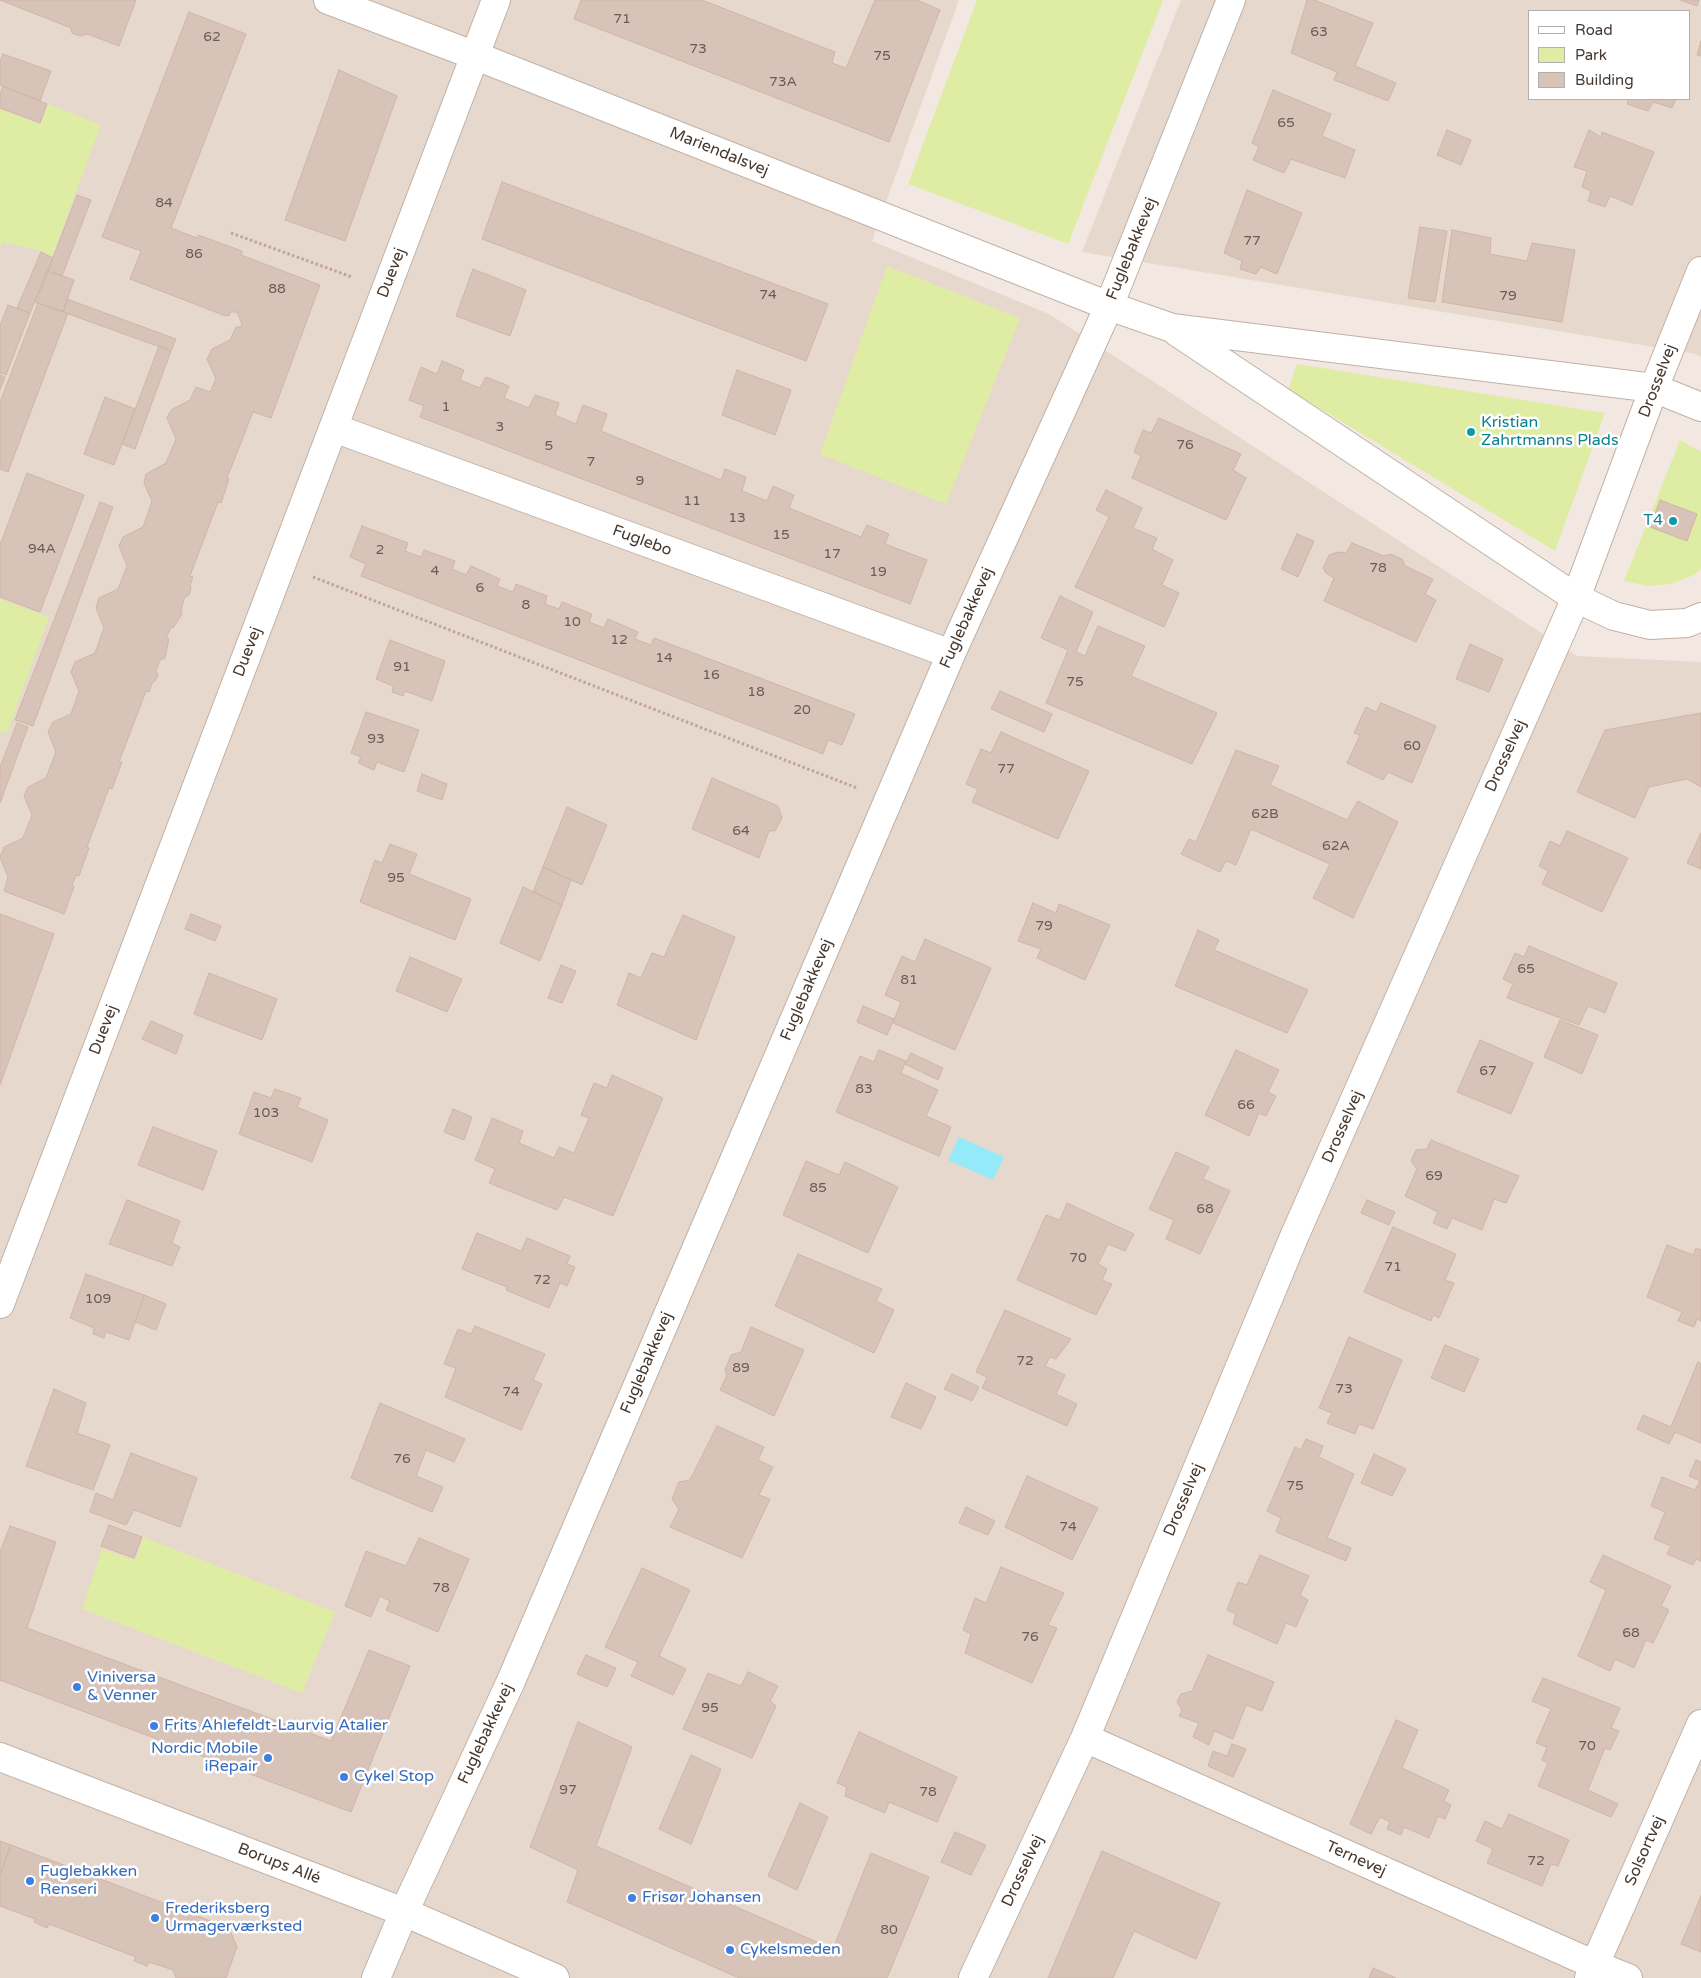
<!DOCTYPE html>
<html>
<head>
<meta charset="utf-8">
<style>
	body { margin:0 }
	#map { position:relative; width:1701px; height:1978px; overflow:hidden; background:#f3e8e1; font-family:"Varela Round",sans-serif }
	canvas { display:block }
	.legend { position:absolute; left:1528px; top:10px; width:162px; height:90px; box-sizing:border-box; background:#fff; border:1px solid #b4afad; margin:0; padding:6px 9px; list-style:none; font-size:15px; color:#443831 }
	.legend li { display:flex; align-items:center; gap:10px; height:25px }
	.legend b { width:25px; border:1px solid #b4afad }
</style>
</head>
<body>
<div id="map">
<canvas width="1701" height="1978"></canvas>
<ul class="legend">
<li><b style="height:6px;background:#fff"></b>Road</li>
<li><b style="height:14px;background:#dfeca4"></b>Park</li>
<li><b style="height:14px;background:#d8c3b8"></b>Building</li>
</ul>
</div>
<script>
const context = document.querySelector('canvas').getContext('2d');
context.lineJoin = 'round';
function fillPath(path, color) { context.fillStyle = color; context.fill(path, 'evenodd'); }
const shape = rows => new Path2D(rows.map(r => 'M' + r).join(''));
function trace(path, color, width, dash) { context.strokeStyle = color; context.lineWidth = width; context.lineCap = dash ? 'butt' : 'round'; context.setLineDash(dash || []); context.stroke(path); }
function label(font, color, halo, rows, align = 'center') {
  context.font = font + ' "Varela Round",sans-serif'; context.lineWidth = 5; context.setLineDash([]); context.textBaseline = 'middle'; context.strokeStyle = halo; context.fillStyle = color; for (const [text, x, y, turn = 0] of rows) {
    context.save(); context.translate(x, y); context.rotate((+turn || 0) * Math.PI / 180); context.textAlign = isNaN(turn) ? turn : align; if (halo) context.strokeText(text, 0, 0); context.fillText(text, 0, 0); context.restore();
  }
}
const residential = shape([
	[0,0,959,0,872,241,1049,314,1577,656,1701,662,1701,1978,0,1978],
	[1181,0,1701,0,1701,357,1696,354,1082,252],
	[1530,11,1690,11,1690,99,1530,99]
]);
const green = shape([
	[977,0,1163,0,1068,244,908,184],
	[48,104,101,125,52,256,38,250,2,242,0,248,0,109,40,124],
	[887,266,1020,318,946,504,820,454],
	[1297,364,1605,413,1555,551,1288,389],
	[1680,440,1701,452,1701,569,1694,575,1671,584,1648,586,1624,581],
	[0,599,49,617,7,733,0,731],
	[143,1537,335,1612,302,1693,82,1609,102,1549,135,1560]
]);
const water = shape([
	[959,1137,1004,1157,993,1180,948,1160]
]);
const building = shape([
	[0,0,136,0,119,46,87,34,80,36,72,33,71,28,0,0],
	[581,0,702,0,835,52,832,63,846,68,875,0,917,0,940,10,889,142,574,19,581,0],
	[1307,0,1314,0,1373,23,1355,66,1396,83,1388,101,1334,80,1337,72,1291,53,1307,0],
	[1680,0,1699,0,1697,6,1680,0],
	[189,12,246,34,171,228,197,238,198,235,242,251,241,255,320,285,271,418,253,412,227,478,229,479,221,503,218,502,190,576,193,577,190,585,191,589,189,595,185,597,181,609,182,614,173,628,171,627,166,638,169,639,165,658,160,660,156,671,158,675,155,681,152,683,149,692,146,691,119,762,122,762,112,789,109,788,87,847,89,848,79,876,76,875,72,886,74,887,64,914,4,891,8,877,0,857,4,847,23,838,32,815,24,796,28,787,46,778,56,752,48,732,53,722,71,714,79,691,71,672,75,662,95,653,104,628,96,608,99,598,118,589,127,566,119,546,123,537,143,527,150,507,152,501,144,483,146,474,166,463,176,439,167,418,171,410,190,400,196,387,210,392,216,379,207,359,212,349,230,340,236,327,240,327,242,324,237,312,231,312,229,316,223,315,130,279,141,251,102,237,189,12],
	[1701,41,1701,56,1697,55,1701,41],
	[3,54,51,71,40,101,0,85,0,62,3,54],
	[339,70,397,96,345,241,285,220,339,70],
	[3,86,47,104,40,123,0,108,0,94,3,86],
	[1273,90,1331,114,1322,136,1355,150,1345,178,1291,159,1284,173,1253,160,1259,147,1252,143,1273,90],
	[1629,99,1676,99,1672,108,1653,102,1648,111,1627,104,1629,99],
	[1447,130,1471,140,1461,165,1437,155,1447,130],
	[1589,130,1601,137,1602,132,1654,152,1632,205,1610,196,1605,207,1588,201,1591,191,1582,187,1587,171,1574,167,1589,130],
	[502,182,828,304,806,361,482,239,502,182],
	[1247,190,1302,213,1277,274,1261,267,1256,274,1240,269,1242,261,1224,253,1247,190],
	[77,195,91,200,62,276,48,271,77,195],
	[1420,227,1447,231,1435,302,1408,298,1420,227],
	[1452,230,1491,238,1490,254,1527,261,1532,243,1575,250,1562,322,1442,302,1452,230],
	[41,252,53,258,30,313,17,308,41,252],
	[473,269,526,290,510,336,456,316,473,269],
	[48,271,74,280,63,312,35,302,48,271],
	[67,299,176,339,171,351,63,312,67,299],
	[38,303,68,313,8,472,0,469,0,402,38,303],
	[8,305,30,313,6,375,0,373,0,326,8,305],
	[159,346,171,351,135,449,122,444,159,346],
	[442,361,464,370,460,380,480,388,486,377,509,386,504,398,529,408,535,395,559,403,555,415,576,424,583,405,607,414,601,431,721,480,725,469,746,477,742,491,767,501,773,486,794,495,789,508,861,537,867,525,889,534,885,544,927,560,910,604,420,417,424,406,409,400,421,367,437,374,442,361],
	[737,370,791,390,775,435,722,415,737,370],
	[0,375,5,377,0,390,0,375],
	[105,397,135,409,114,465,84,454,105,397],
	[1159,418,1241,454,1233,470,1246,478,1226,520,1132,478,1141,456,1134,452,1143,430,1151,433,1159,418],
	[27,473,84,495,40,612,0,597,0,545,27,473],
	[1106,490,1142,508,1133,528,1157,538,1152,549,1173,560,1162,585,1179,593,1164,627,1075,587,1109,517,1096,510,1106,490],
	[1660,500,1697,514,1687,541,1650,527,1660,500],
	[100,502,113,507,33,726,15,720,100,502],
	[362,526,408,543,405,551,421,557,424,550,455,561,452,569,466,575,471,566,500,579,497,586,513,592,516,584,547,596,545,604,559,609,562,602,592,614,589,622,604,628,608,619,638,632,635,639,651,645,654,638,855,714,842,745,828,740,823,754,361,576,366,564,350,557,362,526],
	[1297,534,1314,541,1298,577,1281,569,1297,534],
	[1352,543,1384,556,1390,554,1402,559,1405,566,1433,579,1425,594,1436,600,1416,642,1324,601,1334,578,1326,573,1323,568,1329,555,1338,552,1346,553,1352,543],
	[1060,596,1093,612,1076,652,1085,656,1098,626,1145,646,1131,676,1217,713,1192,764,1046,703,1068,650,1041,638,1060,596],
	[390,640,445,661,432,701,405,691,403,696,392,692,393,686,376,679,390,640],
	[1470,644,1503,659,1489,692,1456,679,1470,644],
	[1000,691,1052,714,1044,732,991,709,1000,691],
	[1381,703,1436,726,1412,783,1388,772,1383,780,1347,763,1360,735,1354,733,1366,707,1376,712,1381,703],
	[366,712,419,730,404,772,377,762,374,770,358,763,361,757,351,753,366,712],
	[1701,713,1701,787,1687,779,1649,787,1635,818,1577,792,1605,730,1701,713],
	[17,723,28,727,0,803,0,767,17,723],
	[1001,732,1089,771,1058,839,972,802,978,789,966,784,981,749,991,753,1001,732],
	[1236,750,1279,766,1270,785,1347,820,1358,801,1398,822,1353,918,1313,898,1330,864,1251,829,1236,865,1226,861,1220,872,1181,854,1189,839,1196,842,1236,750],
	[422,774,447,784,442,800,417,791,422,774],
	[712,778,778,806,782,818,775,831,769,831,759,858,692,829,712,778],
	[567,807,607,825,582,885,543,867,567,807],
	[1567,831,1628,858,1602,912,1542,884,1548,871,1539,866,1550,841,1560,846,1567,831],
	[1701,833,1701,869,1687,863,1701,833],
	[390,844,417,854,409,874,471,899,455,940,360,902,375,860,382,863,390,844],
	[543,867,571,880,562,905,533,892,543,867],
	[523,887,562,905,540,961,500,943,523,887],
	[1033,903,1056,913,1059,904,1110,925,1085,980,1037,958,1041,949,1018,941,1033,903],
	[0,914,54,934,0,1085,0,914],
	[191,914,221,926,215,941,185,929,191,914],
	[683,915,735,937,696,1040,617,1005,629,973,641,978,652,953,664,957,683,915],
	[1198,930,1219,940,1214,950,1308,990,1287,1033,1175,986,1198,930],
	[925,939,991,968,955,1050,893,1023,901,1002,885,995,902,956,915,962,925,939],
	[1529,946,1617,983,1605,1013,1588,1006,1579,1025,1507,998,1513,984,1503,979,1515,953,1524,957,1529,946],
	[410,957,462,979,447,1012,396,991,410,957],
	[561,965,576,971,562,1003,548,998,561,965],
	[209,973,277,999,262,1040,194,1014,209,973],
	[863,1006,894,1019,887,1035,857,1022,863,1006],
	[1560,1020,1598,1035,1582,1074,1544,1057,1560,1020],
	[151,1021,183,1035,176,1054,142,1039,151,1021],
	[1480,1040,1533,1063,1511,1114,1457,1092,1480,1040],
	[879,1050,906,1061,901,1073,938,1090,926,1116,951,1127,939,1156,836,1112,860,1056,874,1062,879,1050],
	[1236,1050,1279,1070,1268,1092,1276,1096,1266,1116,1259,1113,1249,1136,1205,1115,1236,1050],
	[911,1053,943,1068,938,1080,905,1064,911,1053],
	[612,1075,663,1098,613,1216,564,1197,557,1210,489,1183,495,1169,475,1160,492,1118,523,1131,519,1143,554,1158,559,1147,574,1153,589,1118,581,1115,594,1083,607,1088,612,1075],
	[275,1089,301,1098,297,1107,328,1120,312,1162,239,1134,254,1092,271,1098,275,1089],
	[453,1109,472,1117,464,1140,444,1132,453,1109],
	[153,1127,217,1151,203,1190,138,1165,153,1127],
	[1431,1140,1519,1176,1506,1203,1494,1199,1482,1230,1452,1218,1447,1229,1433,1223,1438,1212,1405,1196,1417,1169,1411,1161,1416,1150,1427,1149,1431,1140],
	[1176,1152,1209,1167,1203,1179,1230,1191,1200,1254,1166,1239,1174,1220,1149,1209,1176,1152],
	[806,1161,839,1175,845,1162,898,1187,868,1253,783,1215,806,1161],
	[127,1200,180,1221,172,1243,180,1247,172,1266,109,1244,127,1200],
	[1367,1200,1395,1212,1389,1225,1361,1213,1367,1200],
	[1067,1203,1134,1234,1125,1251,1108,1244,1098,1264,1107,1269,1102,1280,1112,1284,1096,1315,1017,1280,1046,1215,1060,1220,1067,1203],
	[1393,1227,1456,1254,1445,1280,1454,1283,1439,1318,1433,1315,1431,1321,1364,1292,1393,1227],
	[477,1233,521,1251,527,1238,570,1256,567,1264,575,1267,567,1286,560,1283,549,1308,506,1290,507,1287,462,1269,477,1233],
	[1667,1245,1693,1255,1696,1248,1701,1250,1701,1321,1697,1319,1694,1327,1678,1321,1682,1312,1647,1297,1667,1245],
	[798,1254,882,1289,876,1301,894,1310,874,1353,775,1306,798,1254],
	[86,1274,144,1295,129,1340,106,1332,104,1338,93,1334,94,1328,70,1318,86,1274],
	[144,1295,166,1304,156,1330,135,1322,144,1295],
	[1005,1310,1071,1339,1056,1359,1050,1357,1045,1366,1065,1375,1056,1394,1077,1404,1067,1426,982,1388,987,1377,976,1372,1005,1310],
	[475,1326,545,1354,533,1380,542,1384,521,1430,445,1397,456,1368,444,1364,458,1329,471,1334,475,1326],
	[751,1327,804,1350,774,1416,720,1390,727,1375,725,1370,731,1355,741,1352,751,1327],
	[1349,1337,1402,1360,1373,1429,1359,1424,1355,1434,1327,1423,1332,1413,1319,1408,1349,1337],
	[1445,1345,1479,1359,1464,1392,1431,1378,1445,1345],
	[1698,1362,1701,1364,1701,1443,1675,1432,1669,1444,1637,1429,1643,1415,1671,1427,1698,1362],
	[952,1374,979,1387,972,1401,944,1389,952,1374],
	[906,1383,936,1397,921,1429,891,1417,906,1383],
	[54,1389,86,1403,77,1433,110,1445,93,1490,26,1466,54,1389],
	[380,1403,465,1439,454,1462,426,1450,416,1476,443,1487,432,1512,351,1478,380,1403],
	[717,1426,764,1447,758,1460,773,1467,759,1495,770,1499,742,1558,670,1527,679,1509,672,1499,679,1482,690,1480,717,1426],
	[1306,1439,1323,1446,1319,1457,1354,1474,1327,1538,1351,1548,1346,1561,1276,1532,1281,1518,1267,1511,1295,1447,1301,1450,1306,1439],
	[131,1453,197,1478,180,1527,134,1510,126,1525,90,1512,96,1493,113,1500,131,1453],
	[1374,1454,1406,1469,1392,1496,1361,1483,1374,1454],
	[1696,1460,1701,1462,1701,1561,1696,1559,1693,1565,1667,1554,1671,1546,1654,1539,1665,1512,1651,1506,1662,1477,1695,1490,1700,1481,1689,1476,1696,1460],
	[1027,1476,1098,1508,1072,1560,1005,1527,1027,1476],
	[966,1507,995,1521,988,1535,959,1523,966,1507],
	[109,1525,142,1537,134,1558,101,1546,109,1525],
	[10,1526,56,1542,27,1628,331,1741,369,1650,410,1666,351,1812,0,1680,0,1552,10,1526],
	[419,1538,469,1559,438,1632,386,1610,390,1601,380,1596,371,1617,345,1606,366,1551,406,1566,419,1538],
	[1260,1555,1309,1576,1300,1595,1308,1600,1296,1627,1286,1623,1277,1644,1233,1624,1236,1614,1227,1610,1238,1582,1247,1585,1260,1555],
	[1603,1555,1671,1586,1661,1606,1669,1610,1653,1643,1646,1640,1634,1668,1615,1659,1610,1671,1578,1656,1606,1590,1590,1582,1603,1555],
	[1001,1567,1064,1593,1048,1625,1057,1628,1032,1683,965,1653,971,1634,963,1630,975,1598,986,1603,1001,1567],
	[642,1568,690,1590,659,1656,686,1669,673,1695,631,1676,638,1662,605,1647,642,1568],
	[586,1655,616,1668,607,1687,577,1674,586,1655],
	[1208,1655,1274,1682,1262,1711,1246,1705,1233,1739,1214,1731,1209,1745,1193,1737,1199,1723,1179,1716,1182,1710,1177,1702,1181,1694,1192,1691,1208,1655],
	[748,1672,778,1686,770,1701,776,1706,752,1758,683,1729,708,1673,741,1686,748,1672],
	[1543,1678,1620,1708,1611,1728,1619,1731,1610,1750,1605,1748,1588,1790,1618,1804,1611,1817,1538,1786,1548,1763,1542,1760,1547,1747,1536,1743,1551,1709,1532,1701,1543,1678],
	[1396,1720,1418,1730,1402,1768,1449,1790,1444,1801,1451,1805,1445,1819,1438,1816,1429,1838,1404,1827,1401,1835,1387,1829,1390,1822,1380,1817,1371,1834,1350,1824,1396,1720],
	[578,1722,632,1747,596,1846,833,1949,871,1853,929,1877,887,1978,739,1978,567,1902,578,1870,530,1847,578,1722],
	[859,1732,957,1777,937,1822,889,1802,885,1813,845,1796,847,1787,837,1783,859,1732],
	[1232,1744,1246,1749,1233,1777,1208,1766,1213,1751,1227,1756,1232,1744],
	[691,1755,721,1769,691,1844,659,1829,691,1755],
	[800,1803,828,1817,797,1890,768,1876,800,1803],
	[1509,1814,1569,1840,1558,1866,1551,1864,1542,1886,1487,1863,1493,1849,1476,1841,1485,1821,1502,1829,1509,1814],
	[955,1832,986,1845,971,1875,941,1862,955,1832],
	[0,1841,11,1845,0,1875,0,1841],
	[11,1845,229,1928,237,1947,226,1978,176,1978,173,1970,149,1962,147,1966,134,1961,136,1957,49,1924,47,1928,34,1922,35,1919,0,1906,0,1875,11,1845],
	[1102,1851,1220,1903,1196,1959,1134,1931,1113,1978,1048,1978,1102,1851],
	[1701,1896,1701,1952,1681,1944,1701,1896],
	[1373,1968,1396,1978,1369,1978,1373,1968]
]);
const path = shape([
	[231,233,352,277],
	[313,577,857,788]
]);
const minor = shape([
	[328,0,476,56,1109,306,1172,328,1654,388,1701,407],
	[1177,332,1576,598,1614,616,1650,625,1687,623,1701,617],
	[334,428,951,654],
	[0,1304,496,0],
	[1085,1738,1595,1965,1628,1978],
	[0,1757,404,1912,555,1978],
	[376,1978,404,1912,511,1681,951,654,1109,306,1231,0],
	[973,1978,1085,1738,1294,1237,1576,598,1654,388,1701,271],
	[1589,1978,1701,1724]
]);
const markers = [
	[1471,432,5,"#0f9aa8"],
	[1673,521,5,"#0f9aa8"],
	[77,1687,5,"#3f7fe0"],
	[154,1726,5,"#3f7fe0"],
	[268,1758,5,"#3f7fe0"],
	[344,1777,5,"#3f7fe0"],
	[30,1881,5,"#3f7fe0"],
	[632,1898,5,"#3f7fe0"],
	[155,1918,5,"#3f7fe0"],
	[730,1950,5,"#3f7fe0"]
];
const numberNames = [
	["71",622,19],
	["63",1319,32],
	["62",212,37],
	["73",698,49],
	["75",882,56],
	["73A",783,82],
	["65",1286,123],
	["84",164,203],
	["77",1252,241],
	["86",194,254],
	["88",277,289],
	["74",768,295],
	["79",1508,296],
	["1",446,407],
	["3",500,427],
	["76",1185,445],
	["5",549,446],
	["7",591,462],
	["9",640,481],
	["11",692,501],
	["13",737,518],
	["15",781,535],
	["94A",42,549],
	["2",380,550],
	["17",832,554],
	["78",1378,568],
	["4",435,571],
	["19",878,572],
	["6",480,588],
	["8",526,605],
	["10",572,622],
	["12",619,640],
	["14",664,658],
	["91",402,667],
	["16",711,675],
	["75",1075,682],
	["18",756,692],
	["20",802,710],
	["93",376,739],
	["60",1412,746],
	["77",1006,769],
	["62B",1265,814],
	["64",741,831],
	["62A",1336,846],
	["95",396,878],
	["79",1044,926],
	["65",1526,969],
	["81",909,980],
	["67",1488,1071],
	["83",864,1089],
	["66",1246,1105],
	["103",266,1113],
	["69",1434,1176],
	["85",818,1188],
	["68",1205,1209],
	["70",1078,1258],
	["71",1393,1267],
	["72",542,1280],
	["109",98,1299],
	["72",1025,1361],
	["89",741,1368],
	["73",1344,1389],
	["74",511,1392],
	["76",402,1459],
	["75",1295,1486],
	["74",1068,1527],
	["78",441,1588],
	["68",1631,1633],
	["76",1030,1637],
	["95",710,1708],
	["70",1587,1746],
	["97",568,1790],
	["78",928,1792],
	["72",1536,1861],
	["80",889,1930]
];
const streetNames = [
	["Mariendalsvej",719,152,22],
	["Fuglebakkevej",1132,249,-68],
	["Duevej",392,273,-69],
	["Drosselvej",1658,381,-69],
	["Fuglebo",642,541,20],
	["Fuglebakkevej",967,618,-66],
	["Duevej",248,652,-69],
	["Drosselvej",1506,756,-66],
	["Fuglebakkevej",807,990,-67],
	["Duevej",104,1030,-69],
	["Drosselvej",1343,1127,-66],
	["Fuglebakkevej",647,1363,-67],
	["Drosselvej",1184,1500,-67],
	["Fuglebakkevej",486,1734,-65],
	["Solsortvej",1645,1851,-66],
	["Ternevej",1356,1859,24],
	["Borups Allé",279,1864,21],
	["Drosselvej",1023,1871,-65]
];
const cultureNames = [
	["Kristian",1481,423],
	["Zahrtmanns Plads",1481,441],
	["T4",1663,521,"right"]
];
const shopNames = [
	["Viniversa",87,1678],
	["& Venner",87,1696],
	["Frits Ahlefeldt-Laurvig Atalier",164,1726],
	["Nordic Mobile",258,1749,"right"],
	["iRepair",258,1767,"right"],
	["Cykel Stop",354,1777],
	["Fuglebakken",40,1872],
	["Renseri",40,1890],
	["Frisør Johansen",642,1898],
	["Frederiksberg",165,1909],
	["Urmagerværksted",165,1927],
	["Cykelsmeden",740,1950]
];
fillPath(residential, '#e7d8ce');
fillPath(green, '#dfeca4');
fillPath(water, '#94eaf8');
fillPath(building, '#d8c3b8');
trace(building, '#d1b5a7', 1);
trace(minor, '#c1b1a5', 30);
trace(path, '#c2a492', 3, [2.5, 2.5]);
trace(minor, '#fff', 28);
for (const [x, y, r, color] of markers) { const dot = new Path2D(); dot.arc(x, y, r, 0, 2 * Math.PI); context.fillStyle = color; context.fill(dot); trace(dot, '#fff', 2); }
label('14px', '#695b53', null, numberNames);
label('16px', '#443831', '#fff', streetNames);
label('16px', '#0d838f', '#fff', cultureNames, 'left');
label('16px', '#366cbe', '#fff', shopNames, 'left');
</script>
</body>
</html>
